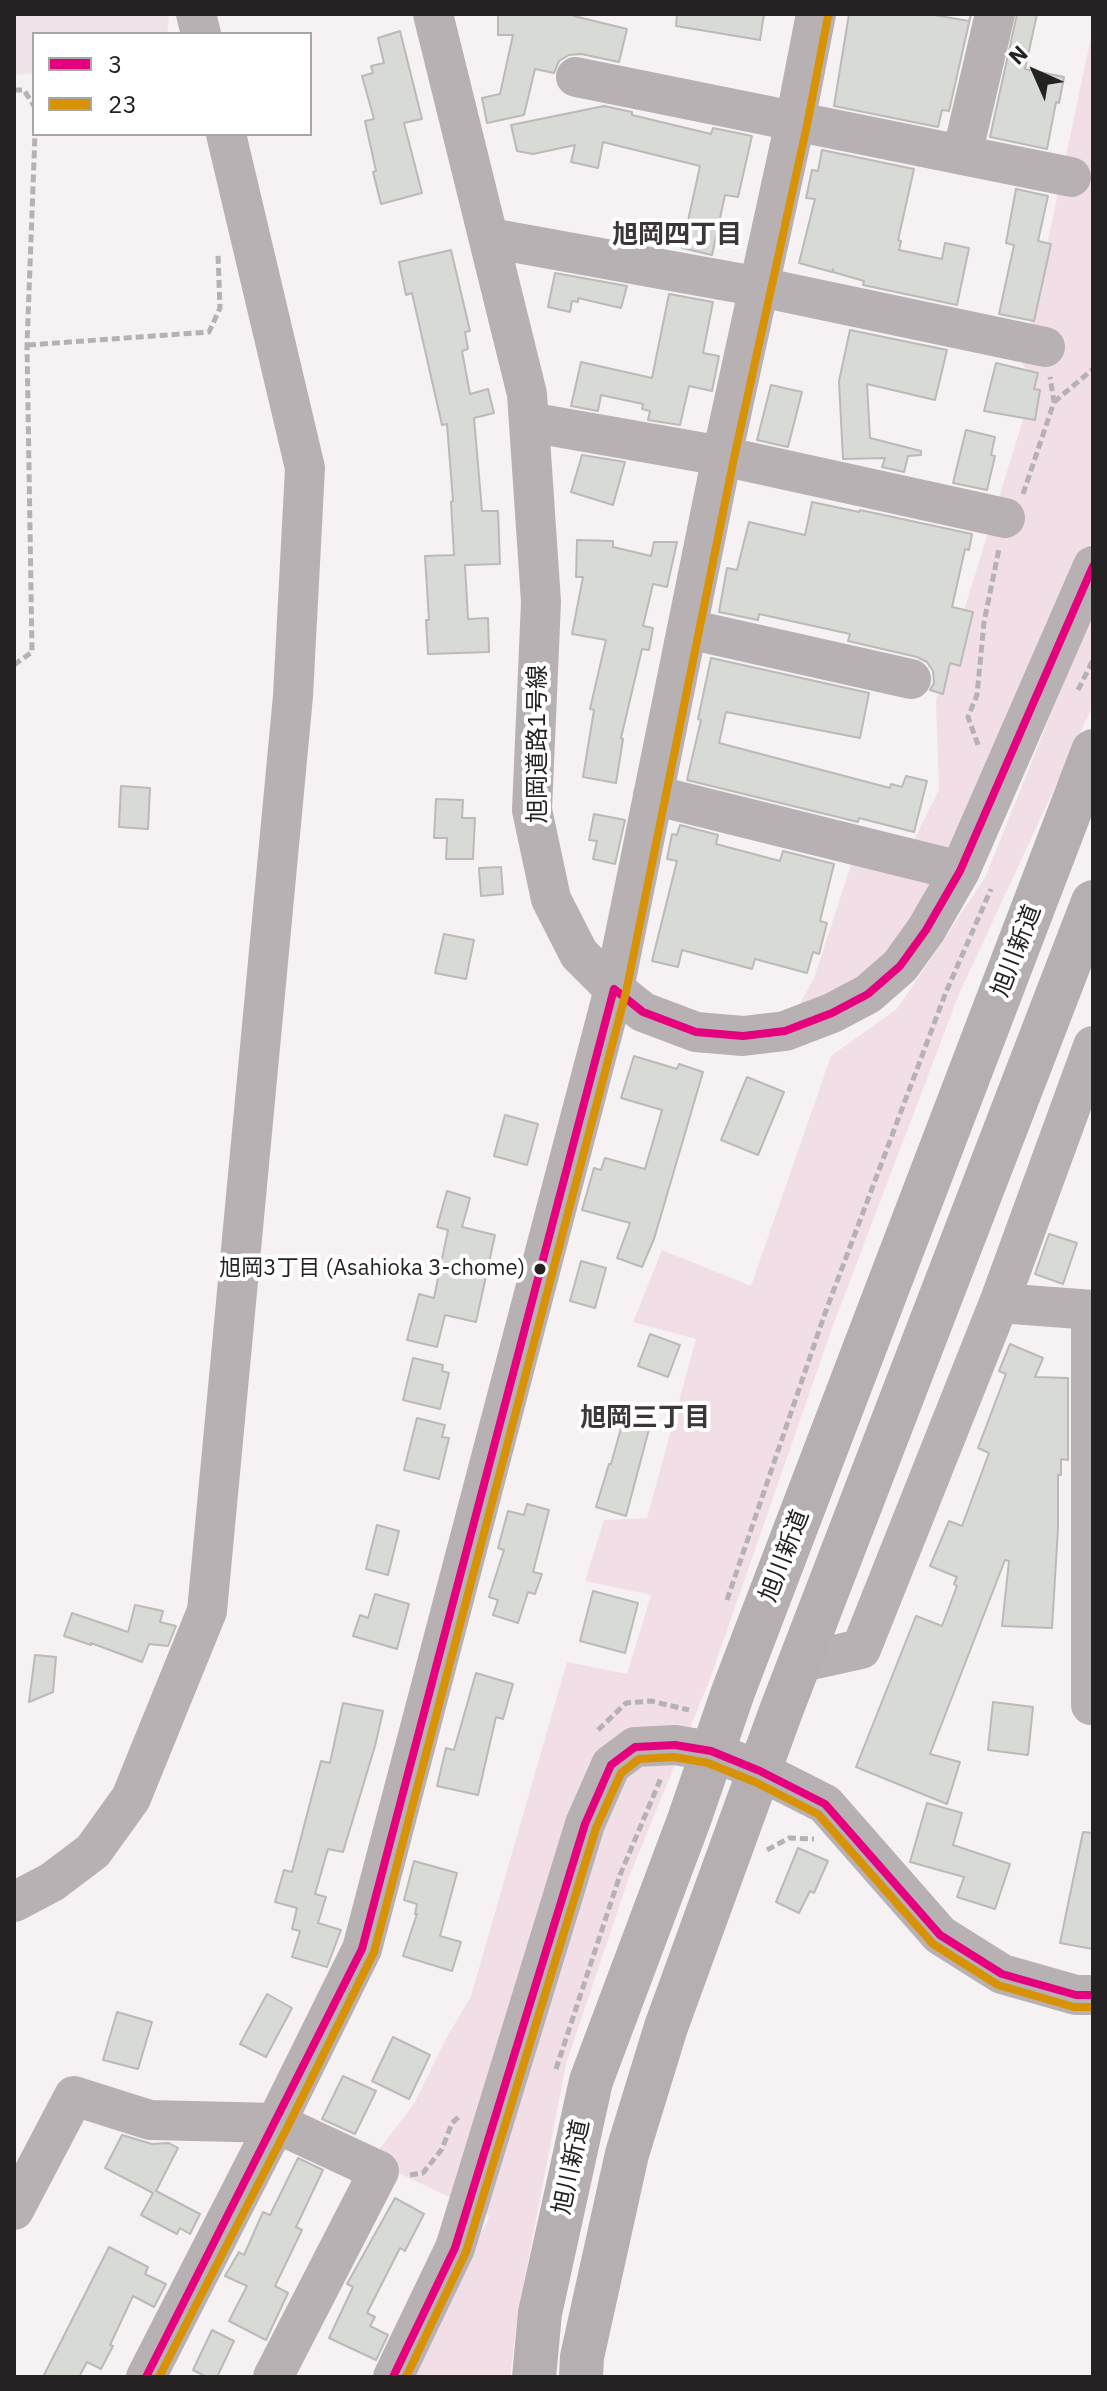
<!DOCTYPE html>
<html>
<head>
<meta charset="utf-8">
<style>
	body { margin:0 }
	#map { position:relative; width:1107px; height:2391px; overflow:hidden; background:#f6f1f3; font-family:"IBM Plex Sans",sans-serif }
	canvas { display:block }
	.frame { position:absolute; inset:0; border:16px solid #252224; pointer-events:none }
	.legend { position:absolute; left:32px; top:32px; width:280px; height:104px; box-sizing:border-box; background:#fff; border:2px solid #a8a7a7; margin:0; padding:10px 14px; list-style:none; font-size:24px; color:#252224 }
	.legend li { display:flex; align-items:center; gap:16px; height:40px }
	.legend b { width:40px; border:2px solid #a8a7a7 }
	.north { position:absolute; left:995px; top:32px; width:80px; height:80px; -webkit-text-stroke:6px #fff; paint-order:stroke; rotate:315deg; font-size:22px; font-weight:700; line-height:32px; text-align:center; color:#252224 }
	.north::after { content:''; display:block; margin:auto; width:28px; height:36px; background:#252224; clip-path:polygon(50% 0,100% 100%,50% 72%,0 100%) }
</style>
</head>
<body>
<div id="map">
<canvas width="1107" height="2391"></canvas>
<div class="frame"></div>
<ul class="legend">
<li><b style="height:10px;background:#e5007d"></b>3</li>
<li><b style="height:10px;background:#d89205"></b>23</li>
</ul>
<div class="north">N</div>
</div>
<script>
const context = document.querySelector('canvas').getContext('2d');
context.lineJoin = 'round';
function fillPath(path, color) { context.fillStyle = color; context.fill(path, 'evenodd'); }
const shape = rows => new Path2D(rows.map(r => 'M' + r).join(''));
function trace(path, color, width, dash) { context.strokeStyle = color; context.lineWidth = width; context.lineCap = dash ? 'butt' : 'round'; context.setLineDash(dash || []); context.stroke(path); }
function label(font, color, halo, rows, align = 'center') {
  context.font = font + ' "IBM Plex Sans","Noto Sans JP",sans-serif'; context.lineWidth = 8; context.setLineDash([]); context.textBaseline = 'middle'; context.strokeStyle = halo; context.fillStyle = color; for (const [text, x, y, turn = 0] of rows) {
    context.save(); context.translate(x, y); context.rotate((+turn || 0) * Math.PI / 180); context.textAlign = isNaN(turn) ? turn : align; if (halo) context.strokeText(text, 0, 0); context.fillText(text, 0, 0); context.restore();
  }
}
const built = shape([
	[14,14,169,14,167,34,34,34,34,73,14,75]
]);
const green = shape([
	[1093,28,1093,538,983,821,926,930,785,1031,814,978,855,853,902,864,939,790,936,701,1035,381,1022,363],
	[1093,609,1093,705,959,994,832,1328,710,1679,629,1877,566,2064,518,2313,510,2377,406,2377,490,2216,371,2160,414,2104,446,2039,471,1996,567,1662,627,1674,651,1595,585,1581,604,1520,647,1518,696,1339,633,1322,662,1250,751,1286,831,1056,897,1009,985,878]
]);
const building = shape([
	[498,14,574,14,574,16,627,29,619,62,581,54,569,55,559,61,554,73,535,69,524,115,487,123,482,98,500,94,513,35,498,35,498,14],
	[677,14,764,14,760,40,676,26,677,14],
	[849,14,928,14,969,21,971,14,949,111,942,110,938,127,834,106,849,14],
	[1017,14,1037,14,1025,69,1064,77,1059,103,1056,102,1047,149,990,137,1017,14],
	[400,31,422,119,404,123,422,193,381,204,373,172,376,171,365,121,374,119,362,76,373,73,371,66,384,63,378,38,400,31],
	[604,106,632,112,632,115,711,134,713,128,752,136,738,197,725,195,712,255,682,248,700,166,603,142,598,168,571,162,575,145,533,154,517,151,511,125,604,106],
	[822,150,914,169,898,240,901,241,899,250,942,259,945,243,969,248,957,305,863,285,864,281,833,272,833,269,832,272,799,263,815,199,806,198,812,170,818,171,822,150],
	[1016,189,1048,196,1038,241,1051,244,1034,321,999,314,1014,245,1006,243,1016,189],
	[451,250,470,331,465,332,468,349,462,351,470,394,488,389,494,413,474,418,482,511,498,511,500,564,465,565,468,619,488,618,489,652,428,654,426,620,429,620,425,556,454,555,451,502,453,501,447,424,442,425,412,293,406,295,399,262,451,250],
	[555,273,627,286,621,308,578,298,578,302,572,301,570,312,548,307,555,273],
	[669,294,713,302,703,353,719,356,712,391,689,386,680,425,648,420,650,411,642,409,643,404,601,395,598,411,571,406,581,362,652,378,669,294],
	[850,330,947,350,935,400,867,384,870,438,921,451,921,455,908,456,904,472,882,467,885,458,843,459,839,381,850,330],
	[996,363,1038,373,1034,389,1040,390,1035,420,984,411,996,363],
	[771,385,802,392,788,447,757,440,771,385],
	[966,430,995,437,991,455,995,456,987,490,953,483,966,430],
	[582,455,625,462,613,505,571,492,582,455],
	[812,502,859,512,860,510,972,534,969,550,965,549,952,607,973,612,960,666,950,663,943,694,930,690,934,683,933,671,927,662,917,657,848,641,850,634,759,614,758,620,719,612,727,568,737,570,749,522,805,535,812,502],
	[577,540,613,541,613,547,651,556,654,542,677,542,667,587,653,584,643,626,653,628,649,650,642,649,621,738,623,739,616,783,583,777,594,710,590,709,606,640,572,634,583,577,576,577,577,540],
	[711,658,869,693,860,738,726,712,719,743,890,788,891,784,902,787,906,776,927,781,914,832,859,818,858,822,687,780,701,720,698,719,711,658],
	[121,786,150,788,148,829,119,827,121,786],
	[436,799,463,800,462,818,475,818,473,859,446,859,447,838,434,838,436,799],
	[594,814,625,820,615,864,593,859,597,841,589,840,594,814],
	[680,825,718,835,716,844,780,861,783,851,834,864,820,921,827,923,819,954,813,952,807,973,755,959,752,969,682,950,678,967,652,961,677,861,667,859,672,834,677,835,680,825],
	[501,867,503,894,481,896,479,868,501,867],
	[444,934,474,940,466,979,435,973,444,934],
	[634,1056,677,1069,679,1064,703,1072,654,1239,642,1267,617,1258,630,1223,582,1210,594,1168,601,1170,605,1158,645,1169,662,1110,621,1098,634,1056],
	[747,1077,784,1092,758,1155,721,1140,747,1077],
	[505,1115,538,1124,527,1165,494,1156,505,1115],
	[447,1191,470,1198,462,1227,495,1235,476,1322,445,1315,437,1347,407,1340,419,1294,434,1298,448,1230,437,1227,447,1191],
	[1049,1234,1077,1243,1063,1284,1035,1274,1049,1234],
	[581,1261,606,1268,595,1308,570,1301,581,1261],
	[650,1334,680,1345,668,1377,638,1366,650,1334],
	[1010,1344,1043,1358,1035,1377,1068,1378,1068,1460,1061,1459,1061,1475,1058,1475,1058,1528,1052,1628,1002,1626,1009,1561,1005,1560,930,1754,960,1762,947,1804,856,1767,916,1616,942,1626,957,1586,954,1584,957,1577,930,1566,949,1521,962,1526,989,1453,978,1448,1006,1374,999,1371,1010,1344],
	[413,1358,443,1365,442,1371,449,1373,440,1409,403,1400,413,1358],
	[627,1407,653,1414,626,1516,596,1507,609,1464,611,1464,627,1407],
	[417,1418,445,1425,442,1437,449,1438,439,1479,404,1470,417,1418],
	[527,1504,549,1510,533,1572,542,1574,535,1594,528,1592,518,1623,493,1615,498,1600,489,1597,504,1550,498,1548,508,1511,524,1515,527,1504],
	[377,1525,399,1531,388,1575,366,1569,377,1525],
	[593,1591,638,1603,625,1653,580,1641,593,1591],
	[375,1594,409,1604,397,1649,353,1636,360,1615,368,1618,375,1594],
	[135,1605,163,1611,160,1622,176,1626,168,1646,149,1644,142,1662,91,1643,91,1645,64,1636,72,1613,128,1632,135,1605],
	[35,1655,56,1657,53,1692,29,1702,35,1655],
	[476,1673,513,1684,503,1719,496,1717,478,1795,437,1786,446,1748,454,1750,476,1673],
	[993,1702,1033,1707,1028,1755,988,1750,993,1702],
	[343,1703,383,1711,375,1746,343,1852,328,1849,315,1894,326,1897,318,1923,341,1930,327,1967,292,1957,300,1931,292,1929,297,1908,275,1902,284,1870,292,1872,321,1761,330,1763,343,1703],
	[927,1803,962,1813,953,1845,1010,1864,995,1909,957,1897,964,1877,910,1862,927,1803],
	[1083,1832,1093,1833,1093,1949,1060,1943,1083,1832],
	[798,1848,828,1861,814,1893,810,1891,799,1913,776,1902,798,1848],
	[414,1861,457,1873,440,1936,461,1942,452,1971,403,1956,417,1914,415,1914,417,1904,404,1900,414,1861],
	[267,1994,292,2008,266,2057,240,2044,267,1994],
	[117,2012,152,2022,138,2069,103,2060,117,2012],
	[393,2037,430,2055,409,2099,372,2081,393,2037],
	[343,2076,376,2091,355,2134,322,2119,343,2076],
	[122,2135,152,2144,169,2143,178,2148,156,2191,200,2214,190,2234,180,2228,177,2234,141,2215,153,2193,105,2168,122,2135],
	[298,2158,323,2170,296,2227,302,2230,275,2286,288,2293,266,2340,229,2321,247,2286,225,2276,239,2252,244,2255,263,2212,270,2215,298,2158],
	[395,2198,424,2214,405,2251,400,2248,367,2313,375,2317,370,2326,388,2335,376,2360,329,2338,353,2287,347,2284,395,2198],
	[109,2247,148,2267,145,2274,166,2284,154,2307,133,2296,110,2345,113,2346,101,2369,87,2362,79,2377,43,2377,109,2247],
	[212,2330,234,2341,217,2377,207,2377,193,2370,212,2330]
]);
const path = shape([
	[14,90,24,90,34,106],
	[28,345,209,332,220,308,218,255],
	[1054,402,1093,369],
	[1023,494,1054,402,1050,377],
	[14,665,32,652,27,345,35,134],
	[1078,690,1093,660],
	[978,745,968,717,977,695,984,622,999,549],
	[727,1600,824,1316,946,992,991,889],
	[598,1730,626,1703,651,1701,689,1710],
	[767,1850,789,1838,814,1839],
	[556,2069,620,1875,661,1778],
	[410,2175,423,2173,442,2149,452,2123,460,2116]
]);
const minor = shape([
	[196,14,201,34],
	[433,14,527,394,541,602,532,810,551,899,579,954,614,989,643,1012,696,1032,743,1036,785,1031,832,1013,868,994,900,966,926,930,960,871,1093,566],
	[576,77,1071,177],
	[962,155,995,14],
	[490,238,760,287,1045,347],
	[529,422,722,456,1005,518],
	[688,629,911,679],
	[653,795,960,871],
	[999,1303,1093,1310],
	[1091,1310,1091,1705,1093,1705],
	[802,1662,861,1649,999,1303,1093,1046],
	[14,1902,52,1882,93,1851,131,1798,207,1611,293,696,305,468,226,134],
	[14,2210,74,2096,150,2120,276,2123,379,2171,273,2377],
	[146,2377,276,2123,362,1949,614,989,722,456,795,122,816,14],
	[393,2377,455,2248,585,1824,611,1765,635,1747,675,1745,711,1751,760,1771,825,1804,940,1935,1002,1974,1076,1995,1093,1995]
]);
const highway = shape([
	[534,2377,540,2313,591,2081,689,1820,733,1692,1093,751],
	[581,2377,582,2357,627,2154,666,2027,781,1711,1093,902]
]);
const bus1 = shape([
	[614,989,643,1012,696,1032,743,1036,785,1031,832,1013,868,994,900,966,926,930,960,871,1093,566],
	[146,2377,362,1949,614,989],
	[393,2377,455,2248,585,1824,611,1765,635,1747,675,1745,711,1751,760,1771,825,1804,940,1935,1002,1974,1076,1995,1093,1995]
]);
const bus2 = shape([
	[159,2377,287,2128,374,1952,626,992,734,458,807,125,828,16],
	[406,2377,466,2252,596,1828,621,1773,639,1759,674,1757,708,1763,755,1782,818,1814,933,1944,998,1985,1074,2007,1093,2007]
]);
const markers = [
	[540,1269,7,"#252224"]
];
const busNames = [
	["旭岡3丁目 (Asahioka 3-chome)",525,1269]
];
const streetNames = [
	["旭岡道路1号線",538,744,-90],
	["旭川新道",1017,951,-69],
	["旭川新道",785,1556,-69],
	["旭川新道",572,2167,-78]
];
const neighbourhoodNames = [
	["旭岡四丁目",677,235],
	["旭岡三丁目",645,1418]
];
fillPath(built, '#eee3e8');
fillPath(green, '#f2dee7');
fillPath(building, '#d8dbd5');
trace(building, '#bbb9b9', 2);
trace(path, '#b6b2b4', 5, [8, 4]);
trace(minor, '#b8b1b4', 40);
trace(highway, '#b5afb2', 44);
trace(bus1, '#e5007d', 8);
trace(bus2, '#d89205', 8);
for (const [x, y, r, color] of markers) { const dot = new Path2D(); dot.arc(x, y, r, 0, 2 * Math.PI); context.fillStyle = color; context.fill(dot); trace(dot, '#fff', 3); }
label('22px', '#252224', '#fff', busNames, 'right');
label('24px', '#252224', '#fff', streetNames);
label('bold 26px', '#3c3639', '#fff', neighbourhoodNames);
</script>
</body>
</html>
